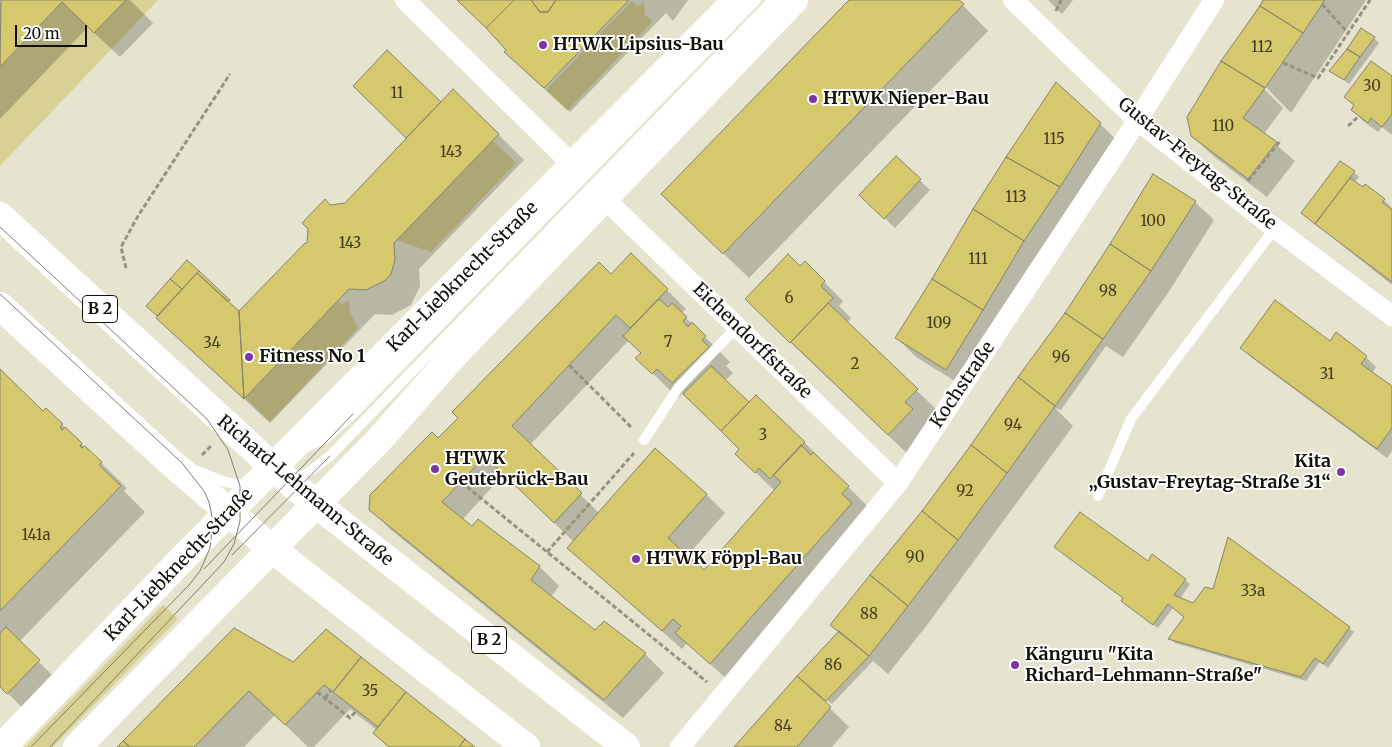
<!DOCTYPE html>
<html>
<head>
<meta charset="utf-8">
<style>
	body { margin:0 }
	#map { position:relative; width:1392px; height:747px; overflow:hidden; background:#e6e4ce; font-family:Merriweather,serif }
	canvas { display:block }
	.scale { position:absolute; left:15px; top:25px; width:72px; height:22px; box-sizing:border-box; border:2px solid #100f08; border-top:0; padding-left:6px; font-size:15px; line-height:18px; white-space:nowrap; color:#100f08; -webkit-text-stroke:4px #fff; paint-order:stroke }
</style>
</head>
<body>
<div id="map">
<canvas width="1392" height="747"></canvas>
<div class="scale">20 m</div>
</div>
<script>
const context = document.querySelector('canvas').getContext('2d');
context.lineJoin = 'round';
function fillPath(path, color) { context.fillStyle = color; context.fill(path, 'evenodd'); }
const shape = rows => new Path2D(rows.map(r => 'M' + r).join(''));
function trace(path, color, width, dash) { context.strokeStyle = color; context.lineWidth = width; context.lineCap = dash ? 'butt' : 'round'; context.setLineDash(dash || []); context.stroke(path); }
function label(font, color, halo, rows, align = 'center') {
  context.font = font + ' Merriweather,serif'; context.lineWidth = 4; context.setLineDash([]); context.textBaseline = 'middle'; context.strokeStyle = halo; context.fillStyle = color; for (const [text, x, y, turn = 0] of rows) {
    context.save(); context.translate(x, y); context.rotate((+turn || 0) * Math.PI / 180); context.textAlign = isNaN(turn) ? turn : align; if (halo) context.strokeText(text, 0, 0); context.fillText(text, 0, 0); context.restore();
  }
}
const green = shape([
	[64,0,158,0,0,166,0,67],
	[632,1,638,7,644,1,645,15,653,21,567,111,546,90],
	[492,140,516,163,431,252,396,240],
	[349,299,350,313,358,328,270,422,245,397,338,301,343,305],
	[163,605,178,619,53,747,25,747]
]);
const shadow = shape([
	[2,0,130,0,153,23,120,57,88,27,0,119,0,3],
	[458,0,688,0,673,21,666,13,570,112,531,77,506,52,507,50,491,32],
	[851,0,958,0,988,31,749,278,688,219],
	[1048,0,1073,0,1062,14],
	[1263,0,1366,0,1291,113,1262,83,1260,85,1283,108,1264,134,1295,161,1267,197,1212,155,1192,136,1222,62],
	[1374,38,1379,43,1349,84,1331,71],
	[1392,78,1392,135,1382,127,1378,132,1362,120,1353,110,1355,107,1346,97],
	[369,100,441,104,498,134,524,160,419,269,420,286,411,305,392,315,375,314,270,423,176,336,156,313,188,262,227,299,239,313,308,244,330,206,346,204,408,138],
	[1100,124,1126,149,1008,335,1001,330,966,388,916,357,897,338],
	[896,157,930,190,895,228,871,205],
	[1354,172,1359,177,1354,183,1384,200,1392,208,1392,285,1307,217],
	[1195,202,1214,220,1170,290,1123,357,1106,346,1061,410,1055,408,1073,426,927,625,888,674,873,661,832,704,807,684,806,685,849,727,832,747,735,747,839,632],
	[631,254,686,309,681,313,730,362,726,366,733,373,725,381,749,404,804,442,867,506,730,682,687,643,682,649,588,566,569,548,574,542,504,474,462,520,472,527,478,520,540,567,559,586,551,597,595,631,645,654,664,673,623,718,390,529,371,510,438,439,611,276],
	[629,340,642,353,637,358,678,398,683,393,727,435,741,449,755,472,775,491,704,572,687,556,725,513,706,494,599,513,530,445],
	[805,263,843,301,839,306,851,318,847,323,942,415,914,460,765,318],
	[1330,343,1366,357,1376,367,1372,373,1392,388,1392,451,1387,458,1252,358,1242,348],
	[0,371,43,413,62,425,127,488,124,491,145,512,19,642,64,687,33,718,0,686],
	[1229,539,1354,632,1328,668,1320,662,1306,681,1175,643,1170,639,1185,618,1173,608,1158,628,1127,606,1122,601,1124,598,1056,547,1148,562,1185,580,1190,584,1180,599,1194,604,1214,591],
	[293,664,473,747,388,747,374,733,377,730,350,709,314,747,308,747,275,715,244,747,119,747]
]);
const building = shape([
	[1,0,126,0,94,33,62,2,0,67,1,0],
	[457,0,514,0,486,28,457,0],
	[514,0,531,0,540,12,548,12,556,0,629,0,544,88,504,52,506,50,486,28,514,0],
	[531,0,556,0,548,12,540,12,531,0],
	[849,0,959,0,964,4,723,254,661,194,849,0],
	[1263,0,1325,0,1303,33,1260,6,1263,0],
	[1260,6,1303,33,1265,88,1221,61,1260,6],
	[1361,28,1375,37,1360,57,1347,49,1361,28],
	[1347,49,1360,57,1344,80,1329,71,1347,49],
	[387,50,441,102,406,138,353,86,387,50],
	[1221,61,1265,88,1243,118,1277,142,1248,179,1191,136,1187,117,1221,61],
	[1371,61,1392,76,1392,114,1382,127,1371,118,1368,123,1351,110,1354,105,1344,97,1371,61],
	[1056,82,1101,123,1060,187,1006,157,1056,82],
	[453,89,499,134,394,243,395,260,391,274,386,280,366,290,349,289,244,399,239,311,305,243,307,243,308,229,302,223,325,199,330,205,345,203,453,89],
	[896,156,921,179,884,219,859,195,896,156],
	[1006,157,1060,187,1024,241,973,209,1006,157],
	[1340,161,1355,171,1315,224,1301,213,1340,161],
	[1153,174,1196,201,1151,271,1110,244,1153,174],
	[1350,178,1363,187,1365,184,1385,199,1382,202,1392,210,1392,282,1315,224,1350,178],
	[973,209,1024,241,983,310,932,279,973,209],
	[1110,244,1151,271,1103,339,1065,313,1110,244],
	[631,253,668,289,630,328,616,315,512,426,582,493,554,523,485,456,442,502,472,526,478,519,540,566,531,580,595,630,604,621,646,653,604,700,369,510,370,495,432,432,438,438,458,418,452,412,599,262,611,274,631,253],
	[788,254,800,266,805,261,825,281,821,286,833,298,790,343,745,299,788,254],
	[187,260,199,271,182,289,170,279,187,260],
	[199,271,230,300,228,302,197,273,199,271],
	[197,273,239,311,244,399,156,318,197,273],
	[170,279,182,289,157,316,146,306,170,279],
	[932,279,983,310,946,370,895,338,932,279],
	[659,299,668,307,672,303,687,317,683,321,688,327,692,322,706,336,702,340,709,347,672,383,657,369,652,374,635,358,641,353,623,336,659,299],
	[1275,300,1330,341,1336,332,1367,356,1361,364,1392,386,1392,428,1377,449,1240,348,1275,300],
	[828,303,918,389,905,402,913,409,888,435,791,342,828,303],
	[1065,313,1103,339,1055,406,1018,377,1065,313],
	[711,366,749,402,721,431,683,394,711,366],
	[0,369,43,411,46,408,63,424,60,427,62,430,65,427,82,443,80,446,82,448,85,446,102,462,99,465,121,486,0,611,0,369],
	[1018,377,1055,406,1007,473,971,445,1018,377],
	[756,395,805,442,770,479,759,468,755,473,735,454,739,449,721,431,756,395],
	[801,445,811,455,813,452,849,486,842,494,852,503,710,664,675,633,681,626,673,619,662,631,567,548,655,448,707,494,668,538,704,570,781,482,773,475,801,445],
	[971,445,1007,473,958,540,922,511,971,445],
	[922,511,958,540,908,606,870,575,922,511],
	[1080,512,1148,561,1152,554,1186,579,1174,595,1193,603,1205,587,1213,589,1228,537,1350,627,1323,664,1315,658,1301,677,1168,639,1184,617,1168,604,1153,625,1121,601,1123,598,1054,547,1080,512],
	[870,575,908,606,869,656,830,625,870,575],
	[6,627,40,660,7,694,0,687,0,633,6,627],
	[234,628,293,662,326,629,361,657,333,692,324,685,285,725,249,691,194,747,130,747,123,741,234,628],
	[839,631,869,656,826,701,797,676,839,631],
	[361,657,406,692,378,727,333,692,361,657],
	[797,676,831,707,797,747,734,747,797,676],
	[406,692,465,739,459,747,389,747,373,733,406,692],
	[465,739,475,747,459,747,465,739],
	[123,741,130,747,117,747,123,741]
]);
const path = shape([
	[1322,4,1348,33],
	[1056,11,1061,0],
	[1283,63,1318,78,1370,0],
	[1348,126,1359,116],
	[1248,181,1281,140],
	[126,268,121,247,138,216,230,74],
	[569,365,632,428],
	[202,455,212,445],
	[461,482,707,682],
	[547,552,634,453],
	[317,692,350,718,357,710],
	[325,698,331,690]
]);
const lane = shape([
	[644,440,678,388,737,327],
	[303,449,326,438,353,414,756,0],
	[197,471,225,482,250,486],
	[291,480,309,472,330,456,773,0],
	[1098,496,1131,419,1275,228]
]);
const street = shape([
	[405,0,574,166],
	[1013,0,1137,120,1264,220,1392,316],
	[605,199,898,483],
	[680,747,898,483,1124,141,1214,0]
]);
const secondary = shape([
	[2,747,187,554,737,0],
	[77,747,378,441,455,354,794,0]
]);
const primary = shape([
	[0,216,296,488,626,747],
	[0,306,168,460,272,549,526,747]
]);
const tram = shape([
	[0,227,207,419,228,450,240,486,240,521,234,544,224,562,50,747],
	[0,294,182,463,204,491,209,502,213,521,210,548,200,571,189,585,31,747],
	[219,428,236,440,250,447],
	[232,555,330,456],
	[204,569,353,414]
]);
const markers = [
	[543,45,5,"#7e34a6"],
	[813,99,5,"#7e34a6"],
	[249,357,5,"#7e34a6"],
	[435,469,5,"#7e34a6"],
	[1341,472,5,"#7e34a6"],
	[636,559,5,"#7e34a6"],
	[1015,665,5,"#7e34a6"]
];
const numberNames = [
	["112",1262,48],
	["30",1372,87],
	["11",397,94],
	["110",1223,127],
	["115",1054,140],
	["143",451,153],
	["113",1016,198],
	["100",1153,222],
	["143",350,244],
	["111",978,260],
	["98",1108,292],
	["6",789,299],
	["109",939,324],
	["7",668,343],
	["34",212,344],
	["96",1061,358],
	["2",855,365],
	["31",1327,375],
	["94",1013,426],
	["3",763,436],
	["92",965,492],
	["141a",36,536],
	["90",915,558],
	["33a",1253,592],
	["88",869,615],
	["86",833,666],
	["35",370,692],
	["84",783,727]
];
const shields = [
	[100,309,35],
	[489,640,35]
];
const shieldNames = [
	["B 2",100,309],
	["B 2",489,640]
];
const poiNames = [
	["HTWK Lipsius-Bau",553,45],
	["HTWK Nieper-Bau",823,99],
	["Fitness No 1",259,357],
	["HTWK",445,459],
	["Geutebrück-Bau",445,480],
	["Kita",1331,462,"right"],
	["„Gustav-Freytag-Straße 31“",1331,483,"right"],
	["HTWK Föppl-Bau",646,559],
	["Känguru \"Kita",1025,655],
	["Richard-Lehmann-Straße\"",1025,676]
];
const streetNames = [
	["Gustav-Freytag-Straße",1197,164,39],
	["Karl-Liebknecht-Straße",463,277,-45],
	["Eichendorffstraße",752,341,44],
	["Kochstraße",963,385,-56],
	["Richard-Lehmann-Straße",305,491,40],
	["Karl-Liebknecht-Straße",179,565,-46]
];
fillPath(green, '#d9d093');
fillPath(shadow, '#0003');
fillPath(building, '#d6c86c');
trace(building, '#85836f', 1);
trace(path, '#959383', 3, [5, 2.5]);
trace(lane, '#fff', 10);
trace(street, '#fff', 20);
trace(secondary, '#fff', 28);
trace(primary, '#fff', 28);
trace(tram, '#7e7d6e', 1);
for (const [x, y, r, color] of markers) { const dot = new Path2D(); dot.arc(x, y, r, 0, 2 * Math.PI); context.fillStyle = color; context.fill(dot); trace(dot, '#fff', 2); }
label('15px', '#423d21', null, numberNames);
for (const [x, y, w] of shields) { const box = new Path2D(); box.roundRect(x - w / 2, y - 13.5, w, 27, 4); context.fillStyle = '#fff'; context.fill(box); trace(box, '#100f08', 1); }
label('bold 16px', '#100f08', null, shieldNames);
label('bold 18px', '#100f08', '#fff', poiNames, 'left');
label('18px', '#100f08', '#fff', streetNames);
</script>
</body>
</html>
